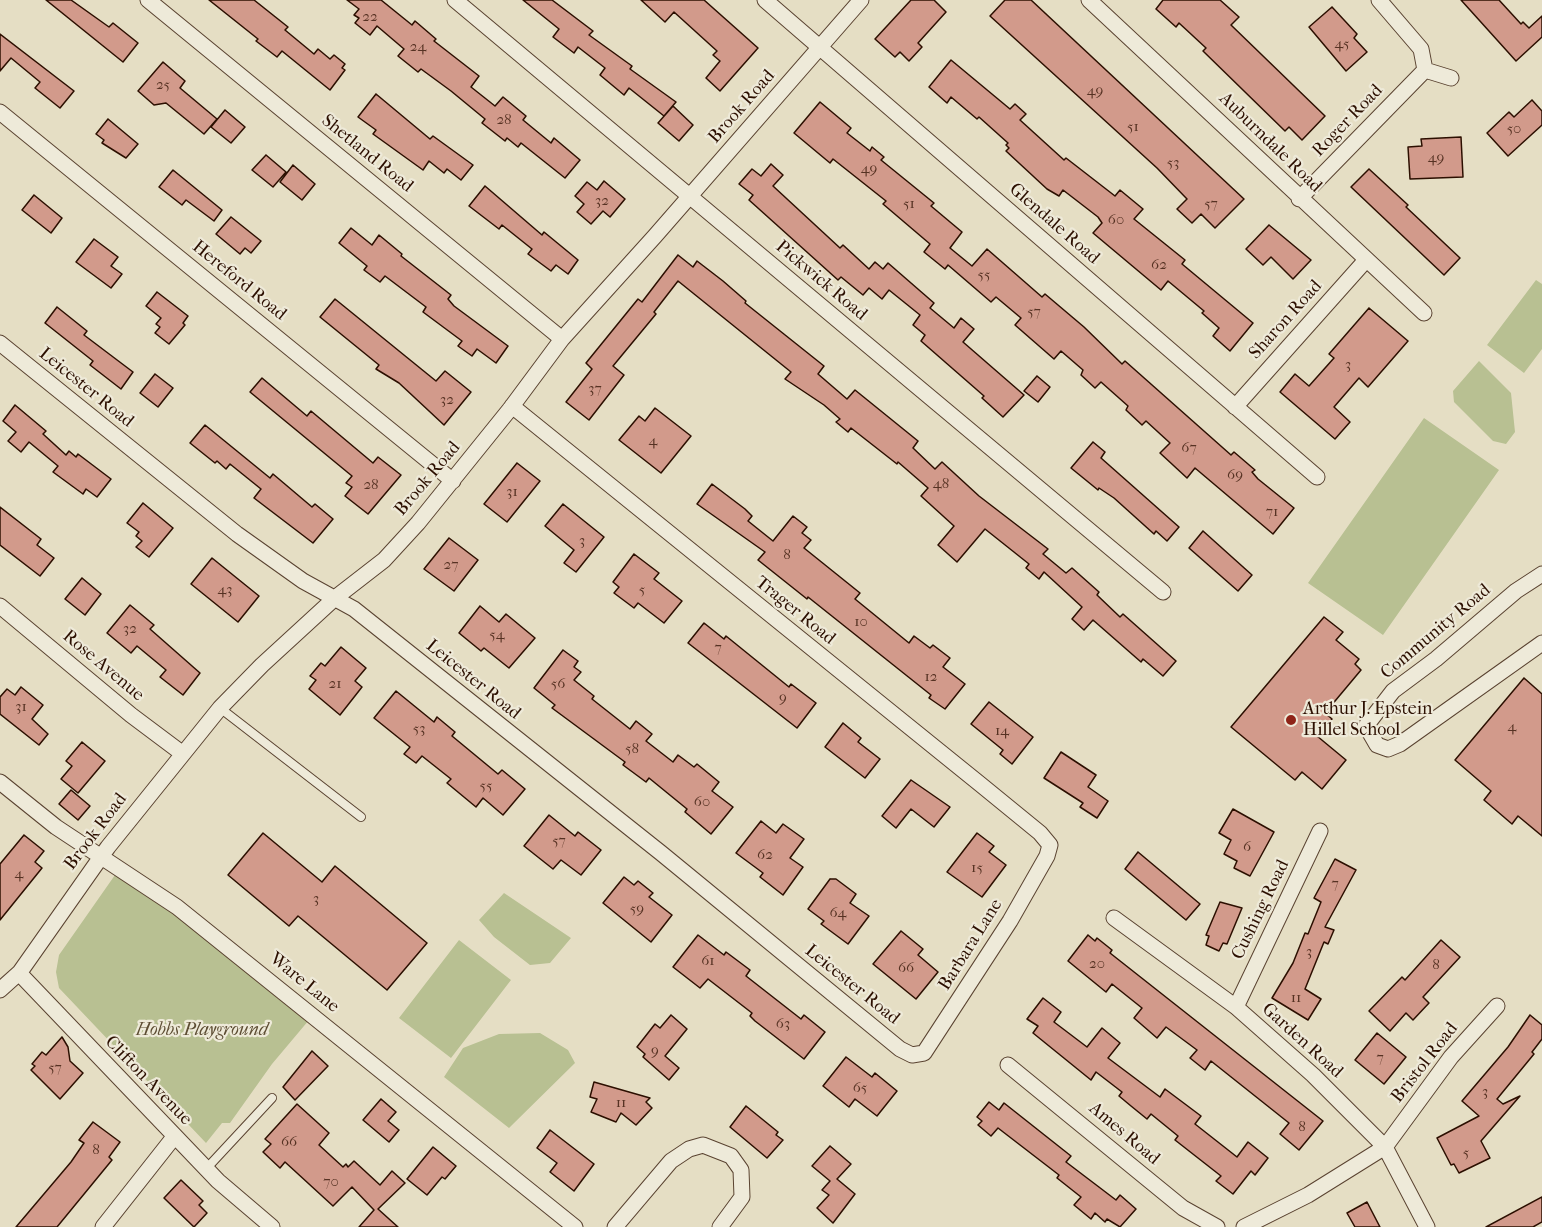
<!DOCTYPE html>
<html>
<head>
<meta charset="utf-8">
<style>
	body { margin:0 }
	canvas { display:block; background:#e5dec4 }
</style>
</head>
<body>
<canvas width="1542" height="1227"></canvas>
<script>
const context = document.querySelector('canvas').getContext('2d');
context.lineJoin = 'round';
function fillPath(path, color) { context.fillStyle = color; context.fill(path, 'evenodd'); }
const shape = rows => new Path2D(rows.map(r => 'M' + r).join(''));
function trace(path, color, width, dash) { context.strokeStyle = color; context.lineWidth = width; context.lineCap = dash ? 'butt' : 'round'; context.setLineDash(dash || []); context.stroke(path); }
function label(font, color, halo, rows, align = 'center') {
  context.font = font + ' "IM FELL French Canon",serif'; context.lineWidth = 4.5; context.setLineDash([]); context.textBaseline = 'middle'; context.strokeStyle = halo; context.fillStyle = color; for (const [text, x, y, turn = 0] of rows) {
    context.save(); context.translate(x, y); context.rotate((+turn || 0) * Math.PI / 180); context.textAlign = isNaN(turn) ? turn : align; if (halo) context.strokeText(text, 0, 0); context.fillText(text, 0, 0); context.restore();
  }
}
const green = shape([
	[1536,280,1542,284,1542,349,1524,373,1487,345],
	[1479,361,1511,393,1515,432,1506,444,1493,441,1454,402,1453,391],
	[1424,418,1499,470,1383,635,1308,583],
	[115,875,165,907,309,1020,272,1064,230,1123,222,1123,206,1143,59,988,56,972,59,955],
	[504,893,571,938,550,963,530,965,494,937,479,920],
	[459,940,511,980,451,1058,399,1018],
	[540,1033,568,1050,575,1063,509,1128,444,1077,463,1048,499,1034]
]);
const building = shape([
	[46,0,71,0,109,27,113,23,138,43,123,62,46,0],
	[209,0,254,0,288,27,285,30,314,54,318,49,330,59,334,55,345,64,342,68,345,70,330,90,282,51,277,57,256,41,258,39,209,0],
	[347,0,381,0,412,25,415,21,436,39,434,41,479,76,471,87,495,106,503,97,526,116,523,120,551,143,554,138,580,160,565,178,521,143,518,147,507,138,505,141,482,123,485,119,451,91,421,69,418,72,398,56,404,49,377,26,370,35,355,23,359,18,354,15,359,9,347,0],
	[523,0,552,0,593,31,589,35,632,66,630,69,676,102,664,116,629,88,624,95,600,75,605,68,578,47,574,53,553,37,559,29,523,0],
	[641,0,704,0,758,48,720,91,706,78,720,61,713,55,717,51,674,12,665,22,641,0],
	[911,0,934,0,946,12,918,43,922,47,909,61,900,52,895,57,875,39,911,0],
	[1005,0,1031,0,1244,199,1215,228,1201,214,1192,223,1177,209,1187,199,1157,168,990,16,1005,0],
	[1163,0,1220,0,1239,17,1231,25,1325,116,1302,140,1289,127,1285,131,1203,51,1206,48,1179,23,1176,27,1156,9,1163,0],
	[1461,0,1499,0,1521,24,1523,22,1529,28,1542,16,1542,37,1516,61,1461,0],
	[1332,7,1357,34,1354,38,1367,52,1346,71,1309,27,1332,7],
	[0,34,74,91,60,108,35,88,40,82,11,58,0,71,0,34],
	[951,60,1010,109,1015,104,1026,114,1020,120,1064,160,1066,158,1115,196,1120,190,1143,209,1134,219,1185,260,1182,264,1253,323,1230,351,1213,336,1219,328,1202,313,1204,311,1168,281,1161,290,1093,233,1102,223,1098,217,1063,190,1059,196,1047,189,1006,151,1009,148,1006,145,1008,143,979,117,977,119,951,97,947,103,929,87,951,60],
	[163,62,185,81,180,88,217,119,204,134,166,103,154,105,138,91,163,62],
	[376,94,430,139,433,136,473,165,461,180,447,169,444,173,429,161,423,170,373,134,376,130,358,117,376,94],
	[1532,100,1542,111,1542,125,1508,156,1487,133,1509,112,1514,117,1532,100],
	[820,102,851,128,847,133,870,151,872,147,884,157,881,160,934,203,931,206,962,232,950,248,972,266,987,249,1042,297,1045,294,1084,327,1122,364,1125,361,1231,455,1234,452,1255,470,1252,472,1258,479,1294,508,1273,534,1195,468,1187,478,1160,453,1170,443,1146,421,1142,425,1126,410,1128,406,1101,382,1095,388,1081,375,1083,370,1061,351,1054,359,1015,325,1021,318,996,297,991,302,948,265,945,269,924,252,930,244,883,204,886,201,833,159,830,163,794,133,820,102],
	[673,106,693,125,679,141,658,123,673,106],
	[225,110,245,127,231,143,211,127,225,110],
	[108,119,138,144,126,158,102,143,104,140,96,134,108,119],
	[1461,137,1463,177,1410,179,1408,147,1422,146,1421,139,1461,137],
	[266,155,286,172,273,187,252,170,266,155],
	[771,164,783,175,773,186,840,248,843,245,869,269,875,262,883,269,888,263,934,303,930,308,954,328,961,318,974,329,963,342,1024,395,1003,417,982,398,984,396,921,341,925,335,913,325,920,315,889,290,882,299,869,288,863,295,841,277,838,280,749,200,753,195,739,184,752,169,761,176,771,164],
	[293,165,315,184,302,200,280,182,293,165],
	[1369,169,1408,205,1406,207,1460,258,1444,275,1351,187,1369,169],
	[173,170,222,210,214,221,186,200,182,205,159,187,173,170],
	[604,181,625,199,610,217,603,211,591,224,577,212,584,204,575,196,587,182,597,190,604,181],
	[485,186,542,235,544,232,578,260,568,274,556,265,551,271,528,254,532,249,502,225,499,229,469,206,485,186],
	[34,195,62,218,51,233,22,210,34,195],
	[231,217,261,241,251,253,245,248,240,254,216,234,231,217],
	[1269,225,1311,260,1293,279,1271,257,1263,265,1246,249,1269,225],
	[351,228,372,245,379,235,402,254,401,256,451,295,448,299,454,306,508,346,496,363,477,349,472,356,458,346,462,341,423,312,426,307,385,276,380,282,364,270,367,266,339,243,351,228],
	[94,239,118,257,111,266,122,274,111,288,76,262,94,239],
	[678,255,693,267,697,261,723,281,746,301,745,303,824,366,818,374,847,399,855,390,918,441,913,448,935,469,942,462,979,496,1048,549,1043,554,1066,573,1072,568,1099,592,1097,595,1120,617,1123,614,1176,661,1163,676,1143,659,1141,662,1093,620,1084,630,1072,619,1082,607,1044,572,1039,579,1026,568,1029,564,985,529,957,562,938,545,954,526,921,496,928,488,898,462,897,464,851,428,848,432,836,422,840,419,824,405,785,379,791,372,678,281,654,312,656,314,613,366,624,375,589,420,566,402,592,369,586,363,638,299,642,302,678,255],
	[157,292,188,316,183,323,185,325,169,344,155,333,160,327,156,324,161,318,146,306,157,292],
	[335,299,436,381,445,371,471,392,444,425,399,383,376,369,379,365,320,317,335,299],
	[57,307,87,331,84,335,133,372,121,389,90,365,93,361,45,323,57,307],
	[1369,308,1408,341,1368,387,1359,378,1334,407,1350,422,1335,439,1280,392,1295,374,1309,386,1334,358,1329,354,1369,308],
	[155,374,173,388,158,407,140,393,155,374],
	[1037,376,1050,387,1038,402,1024,391,1037,376],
	[262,378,307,416,311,411,373,463,378,457,401,475,368,514,345,496,352,487,346,483,352,476,250,392,262,378],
	[15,405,46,431,43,434,66,455,69,451,76,457,78,454,111,479,97,497,86,489,83,494,53,472,58,466,29,442,21,452,8,441,16,432,3,421,15,405],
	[655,408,691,436,661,473,619,440,639,416,645,421,655,408],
	[205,425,270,478,273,474,312,507,315,504,333,519,313,543,254,498,261,489,230,464,226,469,217,461,215,463,190,443,205,425],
	[1093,442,1105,452,1101,458,1179,527,1167,541,1156,531,1154,534,1114,498,1099,488,1098,490,1071,468,1093,442],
	[517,463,540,481,507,522,484,504,517,463],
	[712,484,745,509,752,516,748,521,773,541,793,516,807,527,802,533,811,540,804,548,860,593,855,599,909,643,914,636,930,648,933,645,950,658,943,667,965,684,945,709,929,698,931,695,808,597,807,599,758,560,765,552,697,504,712,484],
	[143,503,173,528,149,557,136,547,142,541,136,536,139,532,127,523,143,503],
	[563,504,604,537,576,572,564,563,574,550,545,526,563,504],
	[0,507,41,539,37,545,54,558,40,576,0,545,0,507],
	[1203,531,1252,575,1238,591,1189,548,1203,531],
	[449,538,478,560,454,591,424,569,449,538],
	[634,554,659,573,654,579,682,601,664,623,638,603,634,608,614,593,619,587,613,582,634,554],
	[212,558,259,596,238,622,191,584,212,558],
	[82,578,101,594,85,615,65,599,82,578],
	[130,605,154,625,150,629,200,673,183,695,160,677,166,670,137,646,131,653,107,633,130,605],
	[480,606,499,622,506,614,535,638,509,668,484,648,481,651,459,633,480,606],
	[1324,617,1343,632,1336,640,1359,659,1355,664,1361,670,1325,713,1332,719,1317,736,1346,760,1322,789,1302,772,1295,780,1231,727,1324,617],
	[704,623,724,639,726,636,789,687,791,684,816,703,797,728,688,643,704,623],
	[341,647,366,668,355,681,362,687,340,715,309,689,316,680,310,676,321,663,325,666,341,647],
	[563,650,578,661,574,667,581,672,574,680,594,696,592,699,630,729,636,721,652,734,646,741,673,762,678,755,694,767,697,764,719,782,712,791,733,807,711,834,685,812,687,809,649,778,646,782,623,765,625,762,552,708,555,705,534,688,563,650],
	[1524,678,1542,694,1542,836,1518,816,1512,824,1484,800,1491,791,1455,760,1524,678],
	[21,687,43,705,32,719,48,734,39,745,0,714,0,697,7,689,15,695,21,687],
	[396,691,434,722,437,717,455,732,452,736,498,774,502,770,525,789,503,815,483,798,476,807,447,783,451,779,422,756,416,763,404,754,410,747,374,718,396,691],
	[989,702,1033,737,1012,764,1000,754,1003,750,971,724,989,702],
	[843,723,861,738,858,742,880,759,865,778,825,747,843,723],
	[82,742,105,761,78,793,61,779,72,766,66,761,82,742],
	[1061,752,1096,775,1088,787,1108,801,1097,818,1080,807,1083,803,1044,778,1061,752],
	[911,780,950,807,934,827,911,809,896,828,882,816,911,780],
	[71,790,90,806,78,820,59,804,71,790],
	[1233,809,1274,832,1250,876,1234,868,1237,861,1224,854,1231,840,1219,833,1233,809],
	[549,815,575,836,578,832,601,850,581,875,561,860,553,869,524,846,549,815],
	[761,821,776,833,783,824,804,839,790,858,803,867,783,895,760,877,763,873,736,853,761,821],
	[263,833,322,882,335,866,427,943,387,990,298,916,289,926,228,875,263,833],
	[977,833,994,846,989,852,1006,865,982,897,947,872,977,833],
	[24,835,44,851,35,862,42,868,0,920,0,864,24,835],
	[1138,852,1200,904,1186,920,1125,869,1138,852],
	[1335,859,1356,870,1325,927,1334,930,1328,944,1324,942,1305,989,1321,999,1308,1020,1272,998,1293,963,1305,933,1308,934,1321,902,1314,898,1335,859],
	[624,877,634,885,638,881,653,893,649,897,672,915,651,942,603,903,624,877],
	[830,879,836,879,856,894,850,903,869,916,848,944,821,924,824,921,808,909,830,879],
	[1220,902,1242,908,1227,944,1223,943,1219,951,1206,945,1209,936,1206,935,1220,902],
	[901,931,923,949,918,955,938,972,916,999,873,964,901,931],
	[698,935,724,955,726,952,750,970,746,976,801,1019,804,1015,825,1032,804,1059,755,1021,750,1016,752,1013,708,979,700,988,673,967,698,935],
	[1088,935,1095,941,1097,938,1112,950,1110,953,1323,1121,1299,1150,1280,1134,1289,1123,1211,1061,1205,1070,1190,1058,1197,1050,1166,1027,1157,1038,1134,1018,1142,1008,1112,984,1106,992,1068,961,1088,935],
	[1441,940,1460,957,1423,997,1429,1003,1413,1020,1406,1013,1390,1031,1369,1011,1402,977,1405,980,1441,940],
	[1043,998,1061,1012,1054,1022,1087,1047,1102,1028,1120,1043,1108,1058,1160,1097,1165,1089,1201,1116,1195,1124,1237,1157,1248,1142,1268,1158,1255,1175,1251,1171,1233,1194,1216,1181,1221,1176,1175,1140,1178,1136,1151,1114,1147,1119,1131,1106,1119,1096,1122,1092,1096,1072,1091,1080,1033,1033,1038,1026,1027,1019,1043,998],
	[671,1015,687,1029,665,1056,679,1068,669,1080,643,1057,645,1054,637,1047,655,1024,660,1028,671,1015],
	[1530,1015,1542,1025,1542,1039,1532,1052,1534,1054,1497,1099,1503,1104,1520,1096,1481,1141,1490,1158,1459,1173,1454,1164,1451,1165,1437,1138,1479,1116,1462,1101,1508,1047,1530,1015],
	[1377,1033,1406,1057,1384,1084,1355,1060,1377,1033],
	[62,1037,68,1047,70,1061,83,1073,60,1099,31,1070,35,1066,32,1064,42,1052,46,1055,62,1037],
	[312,1051,328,1066,295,1100,283,1087,312,1051],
	[846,1057,872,1077,875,1073,897,1091,877,1116,855,1099,849,1107,823,1086,846,1057],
	[594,1082,650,1098,646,1102,652,1108,636,1125,621,1113,616,1122,591,1112,597,1099,590,1097,594,1082],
	[381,1099,396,1112,388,1121,399,1130,389,1142,363,1120,381,1099],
	[989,1102,999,1110,1004,1103,1071,1156,1066,1162,1116,1200,1120,1195,1136,1209,1120,1227,1107,1219,1105,1222,1095,1213,1091,1219,1074,1205,1081,1197,1057,1178,1059,1175,998,1128,991,1136,978,1125,982,1121,977,1117,989,1102],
	[297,1104,329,1133,319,1145,343,1167,346,1164,348,1167,354,1161,380,1185,392,1171,405,1183,378,1209,398,1227,359,1227,374,1210,352,1187,333,1206,285,1162,280,1168,263,1152,271,1144,265,1139,297,1104],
	[746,1106,778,1132,776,1135,783,1140,767,1158,730,1127,746,1106],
	[93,1122,120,1142,109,1157,112,1160,57,1227,16,1227,71,1162,84,1143,79,1140,93,1122],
	[550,1130,594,1164,574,1191,550,1172,557,1163,537,1148,550,1130],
	[830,1146,851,1164,837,1179,855,1194,833,1223,817,1208,829,1195,822,1190,830,1181,812,1166,830,1146],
	[433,1147,456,1166,445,1179,442,1177,427,1195,407,1179,433,1147],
	[181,1180,203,1201,199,1205,207,1213,194,1227,164,1198,181,1180],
	[1542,1197,1542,1222,1533,1227,1486,1227,1542,1197],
	[1367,1202,1380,1227,1355,1227,1347,1213,1367,1202]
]);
const service = shape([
	[220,708,361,817],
	[206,1169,272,1098]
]);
const minor = shape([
	[148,0,562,339],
	[455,0,1163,592],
	[765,0,1317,477],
	[1089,0,1424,313],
	[1379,0,1421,49,1425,70,1451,78],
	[0,112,453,481],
	[1299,199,1425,70],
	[0,343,237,534,303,581,354,609,661,853,900,1049,912,1055,924,1053,1010,921,1047,856,1050,845,1040,833,980,784,512,406],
	[1235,407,1366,260],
	[1542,574,1516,591,1436,659,1393,691,1366,726,1377,745,1388,749,1400,744,1542,643],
	[0,606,131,715,183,754],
	[0,782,56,827,177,907,575,1227],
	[1114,918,1236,1007,1313,1075,1385,1147,1427,1227],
	[19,973,218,1181,272,1227],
	[0,990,20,972,108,847,220,708,262,665,335,598,384,560,418,523,510,409,562,339,655,236,861,0],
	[1236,1007,1320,831],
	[1008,1065,1183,1208,1217,1227],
	[103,1227,174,1137],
	[615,1227,671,1161,689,1149,703,1145,731,1156,741,1170,742,1197,720,1227],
	[1244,1227,1308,1195,1385,1147,1451,1057,1497,1006]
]);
const markers = [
	[1291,720,6,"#8f2418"]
];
const numberNames = [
	["22",370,17],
	["45",1342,44],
	["24",418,47],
	["25",163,85],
	["49",1095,91],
	["28",504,120],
	["51",1133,127],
	["50",1514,129],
	["49",1436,158],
	["53",1173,163],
	["49",869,169],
	["32",602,201],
	["51",909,204],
	["57",1211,204],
	["60",1116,220],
	["62",1159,265],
	["55",984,275],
	["57",1034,312],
	["3",1348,365],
	["37",595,389],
	["32",447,400],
	["4",653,441],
	["67",1189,448],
	["69",1235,475],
	["48",941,484],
	["28",371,485],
	["31",512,492],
	["71",1272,512],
	["3",582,541],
	["8",787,555],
	["27",451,565],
	["43",225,590],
	["5",642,590],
	["10",861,622],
	["32",130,629],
	["54",497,635],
	["7",718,648],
	["12",931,677],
	["21",335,684],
	["56",558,684],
	["9",783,698],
	["31",21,707],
	["4",1512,727],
	["53",419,729],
	["14",1002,731],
	["58",632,749],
	["55",486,786],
	["60",702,802],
	["57",559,841],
	["6",1247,847],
	["62",765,855],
	["15",977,868],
	["4",19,874],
	["7",1335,884],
	["3",316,899],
	["59",637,909],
	["64",838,913],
	["3",1309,952],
	["61",708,961],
	["20",1097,964],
	["8",1436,965],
	["66",906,968],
	["11",1296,998],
	["63",783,1024],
	["9",655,1051],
	["7",1380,1058],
	["57",55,1068],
	["65",860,1088],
	["3",1485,1092],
	["11",621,1103],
	["8",1302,1127],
	["66",289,1142],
	["8",96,1150],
	["5",1466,1153],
	["70",331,1182]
];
const streetNames = [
	["Brook Road",742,107,-49],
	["Roger Road",1348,121,-46],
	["Auburndale Road",1270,143,44],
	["Shetland Road",367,154,39],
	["Glendale Road",1054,224,41],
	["Hereford Road",239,281,39],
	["Pickwick Road",821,281,40],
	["Sharon Road",1286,320,-48],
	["Leicester Road",86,388,39],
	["Brook Road",428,479,-50],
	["Trager Road",795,611,39],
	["Community Road",1436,632,-40],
	["Rose Avenue",103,666,40],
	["Leicester Road",473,680,39],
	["Brook Road",96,832,-53],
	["Cushing Road",1261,910,-64],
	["Barbara Lane",971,945,-58],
	["Ware Lane",304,983,39],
	["Leicester Road",852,985,39],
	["Garden Road",1302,1041,42],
	["Bristol Road",1425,1063,-52],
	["Clifton Avenue",148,1081,46],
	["Ames Road",1124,1134,40]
];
const poiNames = [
	["Arthur J. Epstein",1303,710],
	["Hillel School",1303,731]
];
const parkNames = [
	["Hobbs Playground",202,1031]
];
fillPath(green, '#b8c092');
fillPath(building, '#d29a8b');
trace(building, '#2c0f00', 1.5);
trace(service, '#5a4331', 10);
trace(minor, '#5a4331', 17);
trace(service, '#eeead9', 8);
trace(minor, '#eeead9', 15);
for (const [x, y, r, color] of markers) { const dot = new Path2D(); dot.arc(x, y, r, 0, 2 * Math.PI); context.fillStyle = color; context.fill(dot); trace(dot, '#eeead9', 2); }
label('15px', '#563223', null, numberNames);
label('18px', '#2c0f00', '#eeead9', streetNames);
label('18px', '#2c0f00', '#eeead9', poiNames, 'left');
label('italic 18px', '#5d4d33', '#eeead9', parkNames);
</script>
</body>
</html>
